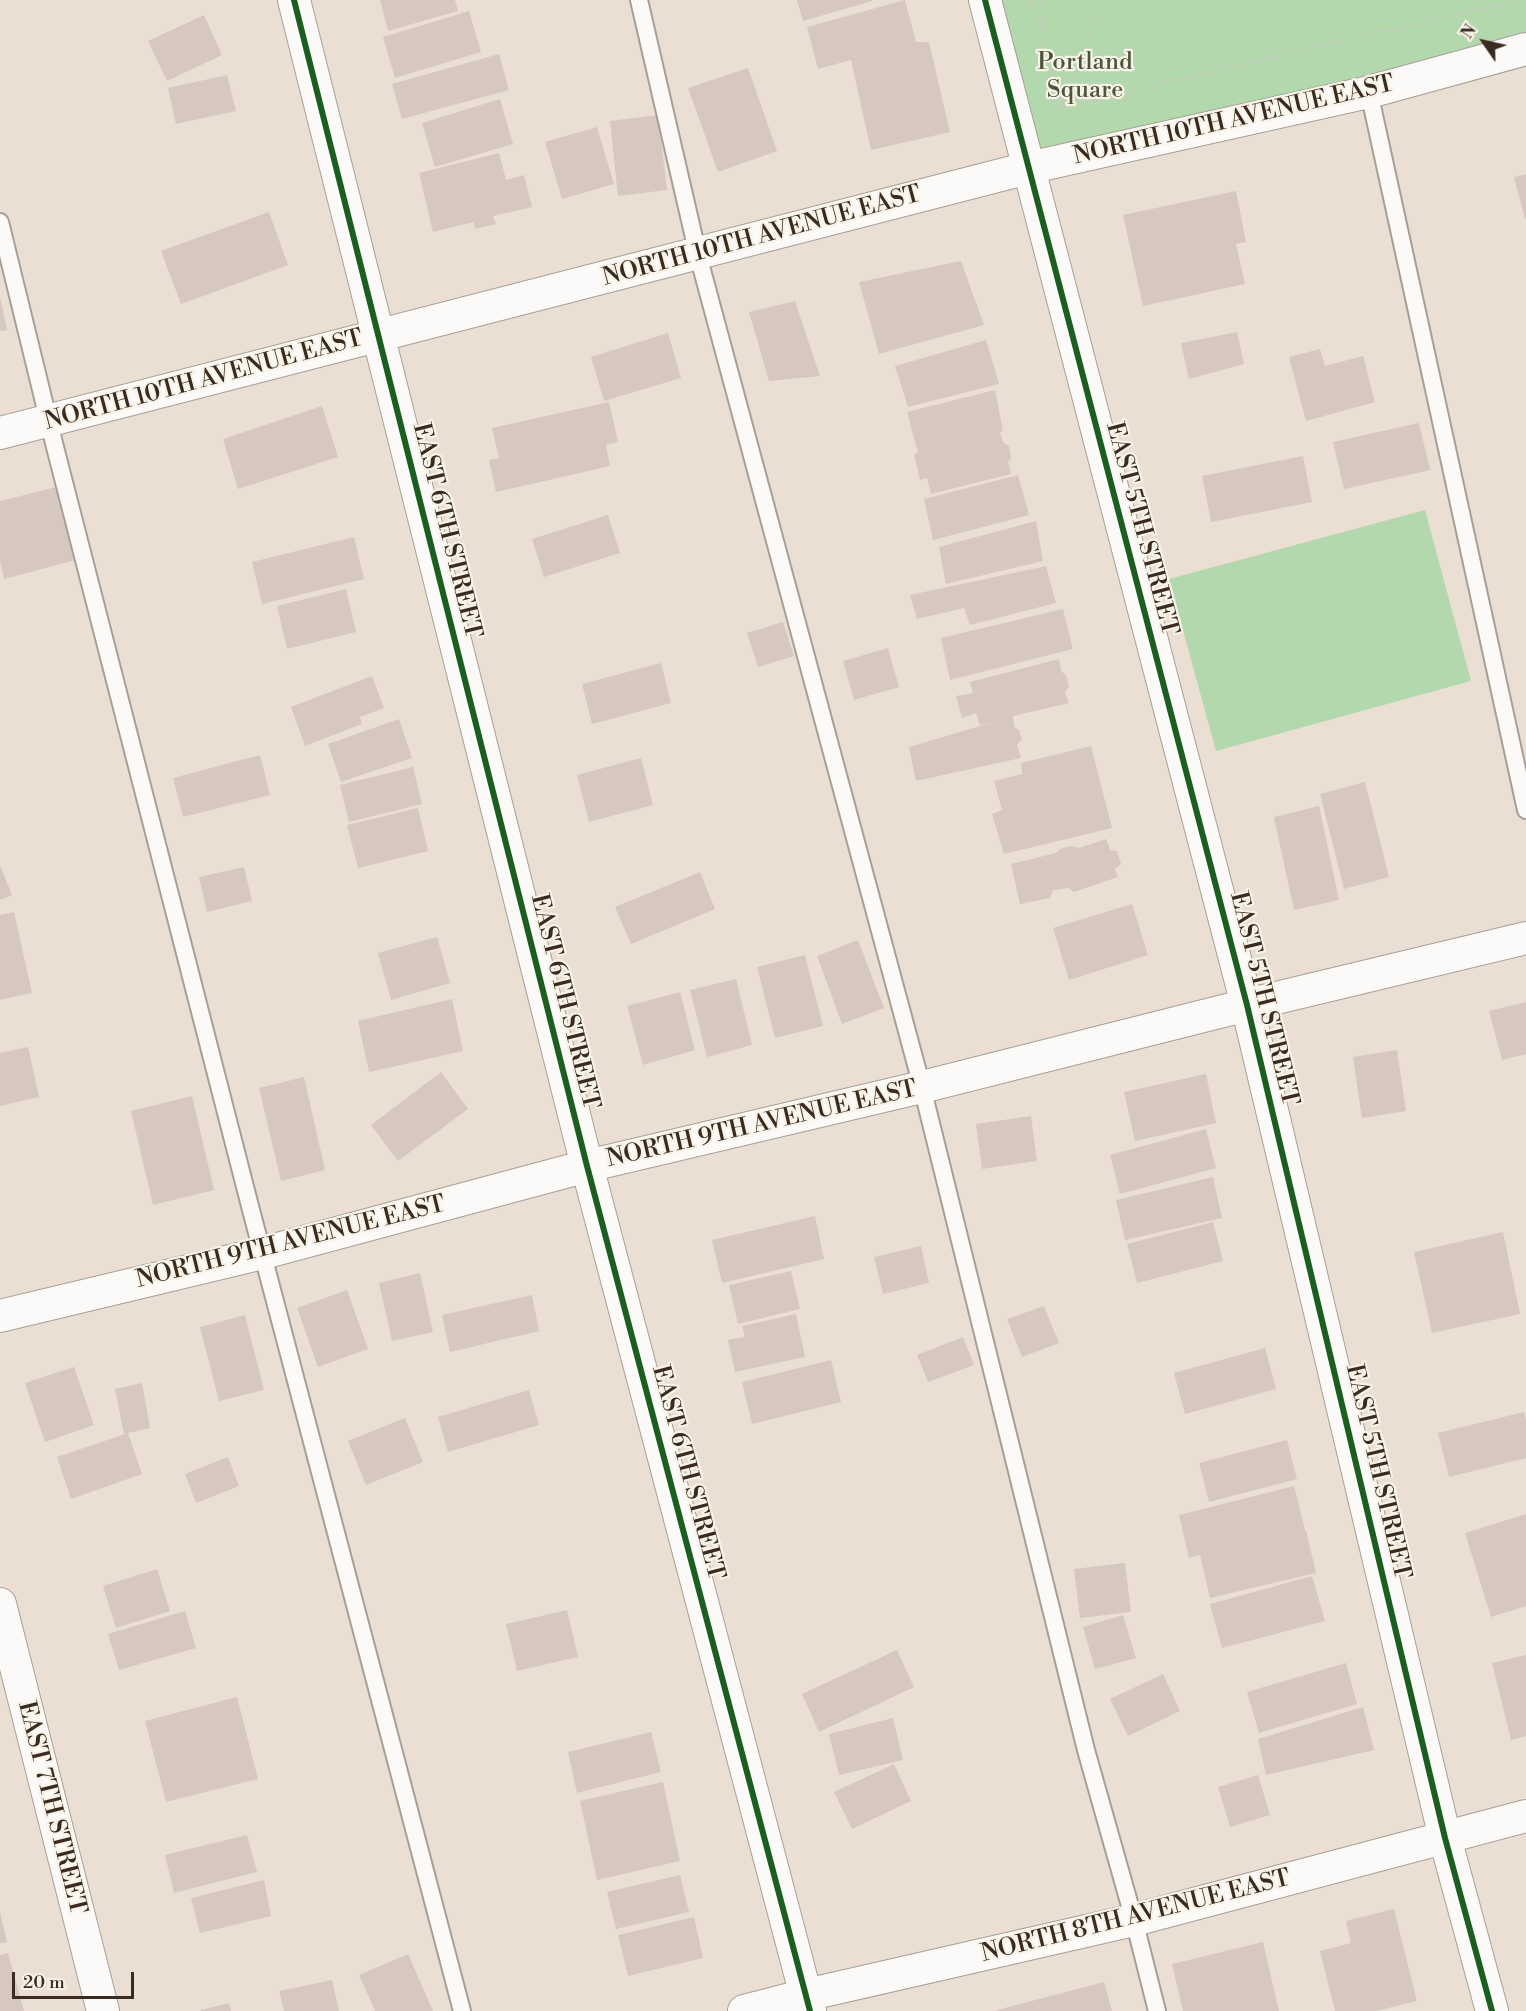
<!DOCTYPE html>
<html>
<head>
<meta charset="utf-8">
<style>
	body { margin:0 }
	#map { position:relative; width:1526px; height:2011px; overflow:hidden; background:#eadfd2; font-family:"Libre Bodoni",serif }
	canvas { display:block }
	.north { position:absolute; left:1454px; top:12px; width:60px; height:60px; -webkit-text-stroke:4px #f7f3e8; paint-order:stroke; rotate:304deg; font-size:16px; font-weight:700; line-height:24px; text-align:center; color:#3b2a1e }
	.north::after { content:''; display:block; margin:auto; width:21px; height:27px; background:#3b2a1e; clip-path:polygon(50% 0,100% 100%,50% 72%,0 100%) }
	.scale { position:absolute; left:12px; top:1972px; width:122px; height:27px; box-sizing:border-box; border:3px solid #3b2a1e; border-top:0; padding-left:8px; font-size:18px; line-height:21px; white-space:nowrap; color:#3b2a1e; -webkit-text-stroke:4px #f7f3e8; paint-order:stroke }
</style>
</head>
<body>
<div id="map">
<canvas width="1526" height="2011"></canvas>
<div class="north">N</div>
<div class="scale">20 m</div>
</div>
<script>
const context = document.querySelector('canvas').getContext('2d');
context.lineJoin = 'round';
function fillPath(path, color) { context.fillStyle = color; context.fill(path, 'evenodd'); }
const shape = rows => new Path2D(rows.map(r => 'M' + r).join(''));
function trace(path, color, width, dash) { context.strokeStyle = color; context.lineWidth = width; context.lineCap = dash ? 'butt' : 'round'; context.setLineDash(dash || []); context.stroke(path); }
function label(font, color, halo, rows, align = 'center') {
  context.font = font + ' "Libre Bodoni",serif'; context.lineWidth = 4.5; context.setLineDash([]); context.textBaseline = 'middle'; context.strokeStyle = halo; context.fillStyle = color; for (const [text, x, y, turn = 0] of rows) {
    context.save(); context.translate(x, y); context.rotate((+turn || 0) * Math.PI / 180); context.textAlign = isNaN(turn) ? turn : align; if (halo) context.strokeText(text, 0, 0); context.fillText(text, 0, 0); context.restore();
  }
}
const green = shape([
	[985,0,1526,0,1526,49,1028,168],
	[1425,510,1471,681,1216,751,1169,579]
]);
const building = shape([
	[380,0,455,0,458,11,388,31],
	[797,0,872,0,872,1,803,21],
	[905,0,916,42,929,42,950,132,871,150,851,60,818,69,807,27],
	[469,11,481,52,395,78,383,37],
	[204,15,222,55,167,81,148,41],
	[499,54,509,90,402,119,392,84],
	[748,68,777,151,718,172,688,88],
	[227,75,236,111,176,124,168,88],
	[500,99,513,144,435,167,422,123],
	[658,115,667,190,618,196,610,121],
	[597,127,614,184,562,199,545,142],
	[499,153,506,180,524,175,532,207,493,216,496,224,475,229,474,222,433,232,419,173],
	[1526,174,1526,219,1525,219,1514,177],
	[1236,191,1246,242,1236,244,1245,284,1143,306,1123,215],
	[269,212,288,265,181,304,161,251],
	[961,261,984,325,879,354,859,282],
	[0,297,7,330,0,331],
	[795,301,820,376,769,381,749,312],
	[1237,332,1244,364,1189,379,1181,343],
	[668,333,681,378,604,401,591,357],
	[986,340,999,384,908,407,895,366],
	[1320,349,1325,366,1363,356,1375,402,1306,421,1289,357],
	[995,390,1003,431,1000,432,1003,442,1009,446,1011,458,1008,462,1011,474,931,494,927,478,920,480,914,454,918,453,907,412],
	[609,402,618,442,606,445,610,466,496,492,489,460,499,458,492,428],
	[322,406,338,457,238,489,223,439],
	[1419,423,1430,470,1344,489,1333,442],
	[1303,456,1312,502,1211,522,1202,476],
	[1018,475,1029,515,933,540,924,499],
	[57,487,76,560,4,579,0,561,0,501],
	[608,515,620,553,544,577,532,539],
	[1036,521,1043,561,946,584,939,547],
	[354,537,364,579,262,604,252,562],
	[1046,566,1056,603,970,625,964,608,917,619,910,595],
	[346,589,356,632,287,649,277,606],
	[1063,609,1073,649,950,680,941,638],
	[783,622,794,656,758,667,747,633],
	[888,648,899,687,854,700,843,661],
	[1059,659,1061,671,1066,675,1069,686,1065,693,1069,703,1013,716,1014,727,1019,730,1022,740,1017,744,1021,758,916,781,909,747,990,723,980,725,976,713,962,718,956,696,973,693,970,682],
	[661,663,671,703,592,724,582,684],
	[372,676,384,708,360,717,362,724,305,746,291,707],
	[399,719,412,758,341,782,328,744],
	[1091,746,1112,828,1004,854,992,814,1002,810,994,781,1022,774,1021,763],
	[260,755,270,795,183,817,173,778],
	[641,758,653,805,589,822,577,775],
	[413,767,422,804,349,822,340,785],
	[1365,782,1389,877,1344,889,1320,794],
	[1319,806,1339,900,1294,910,1274,817],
	[418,808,428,851,358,868,347,825],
	[1106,839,1110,850,1117,851,1121,864,1115,869,1118,877,1074,892,1069,888,1053,890,1050,898,1020,904,1011,864,1056,853,1060,849,1071,846,1079,848],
	[0,865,12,895,0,900],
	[244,867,252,901,207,912,199,877],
	[700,872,715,909,631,944,615,907],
	[1132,904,1148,955,1069,980,1053,928],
	[14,912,32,993,0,1000,0,915],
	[437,937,450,983,391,1000,378,953],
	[858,940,884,1008,842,1024,817,956],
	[805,955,823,1026,775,1038,757,967],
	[736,979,752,1045,707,1057,690,990],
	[680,992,695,1050,643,1065,627,1006],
	[452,999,463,1051,369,1072,358,1021],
	[1526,1002,1526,1054,1502,1060,1489,1011],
	[28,1047,39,1097,0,1106,0,1053],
	[1397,1050,1406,1111,1362,1118,1353,1057],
	[441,1072,468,1109,398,1161,371,1125],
	[1206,1074,1216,1123,1135,1141,1124,1092],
	[304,1077,325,1170,281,1181,259,1088],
	[192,1096,214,1190,153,1205,131,1111],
	[1031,1116,1037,1161,982,1169,976,1124],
	[1206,1129,1216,1168,1120,1194,1110,1155],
	[1213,1177,1222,1218,1125,1240,1116,1200],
	[815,1216,824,1259,722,1283,712,1240],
	[1213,1222,1223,1261,1137,1283,1127,1244],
	[1503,1232,1520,1314,1432,1333,1414,1252],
	[921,1246,929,1283,883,1294,874,1257],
	[791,1271,800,1309,738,1324,729,1285],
	[420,1273,433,1332,392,1341,379,1283],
	[347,1290,368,1349,318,1367,297,1308],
	[532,1295,539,1331,450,1352,442,1315],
	[1044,1306,1059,1343,1022,1357,1007,1319],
	[796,1314,805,1357,735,1372,728,1340,745,1337,742,1326],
	[245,1315,264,1390,219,1401,200,1327],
	[963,1337,974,1365,928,1382,917,1355],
	[1265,1348,1276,1389,1185,1414,1174,1373],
	[831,1360,841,1402,752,1424,742,1382],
	[74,1367,94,1425,45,1442,25,1383],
	[142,1383,150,1428,124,1434,115,1389],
	[529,1390,539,1425,448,1452,438,1417],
	[1524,1412,1526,1421,1526,1458,1449,1477,1438,1433],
	[405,1418,423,1462,366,1485,348,1441],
	[128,1433,142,1474,71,1499,57,1457],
	[1287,1440,1297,1479,1209,1502,1199,1463],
	[228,1457,239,1486,196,1503,185,1474],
	[1294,1486,1305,1530,1285,1535,1306,1530,1316,1573,1210,1598,1200,1555,1189,1558,1179,1515],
	[1526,1514,1526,1606,1491,1617,1465,1533],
	[1125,1563,1131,1612,1080,1618,1074,1569],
	[157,1569,170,1611,116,1628,103,1586],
	[1312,1576,1325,1621,1222,1648,1210,1604],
	[567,1610,578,1657,517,1671,506,1624],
	[185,1611,196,1648,119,1670,108,1634],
	[1123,1615,1136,1658,1095,1669,1083,1627],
	[897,1650,914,1687,819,1732,802,1694],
	[1526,1655,1526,1736,1511,1740,1492,1663],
	[1346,1663,1357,1704,1259,1733,1247,1692],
	[1163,1674,1180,1711,1128,1736,1110,1699],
	[237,1697,258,1779,166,1802,145,1721],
	[1363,1707,1374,1750,1266,1775,1258,1739],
	[893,1718,903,1760,839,1775,829,1734],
	[651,1732,661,1772,577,1793,568,1752],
	[894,1764,911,1801,852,1829,834,1792],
	[1258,1775,1270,1815,1230,1827,1218,1787],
	[663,1782,680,1861,597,1880,580,1801],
	[247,1835,257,1872,174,1893,165,1855],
	[680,1875,689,1912,616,1929,607,1892],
	[264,1880,271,1916,200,1933,191,1898],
	[1394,1909,1417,2001,1376,2011,1335,2011,1320,1951,1351,1943,1346,1921],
	[0,1912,7,1942,0,1943],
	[694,1917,703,1958,628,1976,618,1935],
	[1263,1942,1279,2011,1183,2011,1172,1964],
	[8,1953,19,1993,24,2011,0,2011,0,1955],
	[408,1954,433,2011,375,2011,359,1975],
	[332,1980,339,2011,284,2011,279,1991],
	[1104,1982,1112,2011,998,2011,997,2010],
	[229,2003,231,2011,201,2011,201,2010]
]);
const path = shape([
	[1031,0,1041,29,1061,107],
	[1041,25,1042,0],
	[1061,107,1518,0],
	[1062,107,1101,0]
]);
const lane = shape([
	[639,0,698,255,922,1087,1086,1750,1134,1920,1157,2011],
	[1369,92,1526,810],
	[0,222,55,447,251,1210,462,2011]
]);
const street = shape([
	[294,0,587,1166,810,2011],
	[985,0,1247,1005,1445,1838,1492,2011],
	[0,433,1028,168,1369,92,1526,49],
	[0,1316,263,1253,587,1166,922,1087,1247,1005,1526,938],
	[0,1604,103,2011],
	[744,2011,806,1995,1134,1920,1526,1816]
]);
const cycleway = shape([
	[294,0,587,1166,810,2011],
	[985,0,1247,1005,1445,1838,1492,2011]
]);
const parkNames = [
	["Portland",1085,63],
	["Square",1085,91]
];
const streetNames = [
	["NORTH 10TH AVENUE EAST",1234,121,-13],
	["NORTH 10TH AVENUE EAST",762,237,-15],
	["NORTH 10TH AVENUE EAST",204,381,-15],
	["EAST 5TH STREET",1141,529,75],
	["EAST 6TH STREET",446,531,76],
	["EAST 5TH STREET",1263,999,76],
	["EAST 6TH STREET",564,1002,76],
	["NORTH 9TH AVENUE EAST",762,1125,-13],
	["NORTH 9TH AVENUE EAST",291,1243,-14],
	["EAST 5TH STREET",1377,1472,77],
	["EAST 6TH STREET",687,1473,75],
	["EAST 7TH STREET",51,1808,76],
	["NORTH 8TH AVENUE EAST",1136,1917,-14]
];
fillPath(green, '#b3d8ad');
fillPath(building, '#d7c7c1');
trace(lane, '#a79f96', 20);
trace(street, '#a79f96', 34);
trace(path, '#cbc8c4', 4, [1.5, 4.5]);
trace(lane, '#fcfaf8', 16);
trace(street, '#fcfaf8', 32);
trace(cycleway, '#1b5e20', 6);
label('24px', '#4e543a', '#f7f3e8', parkNames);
label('24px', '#3b2a1e', '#f7f3e8', streetNames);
</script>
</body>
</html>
